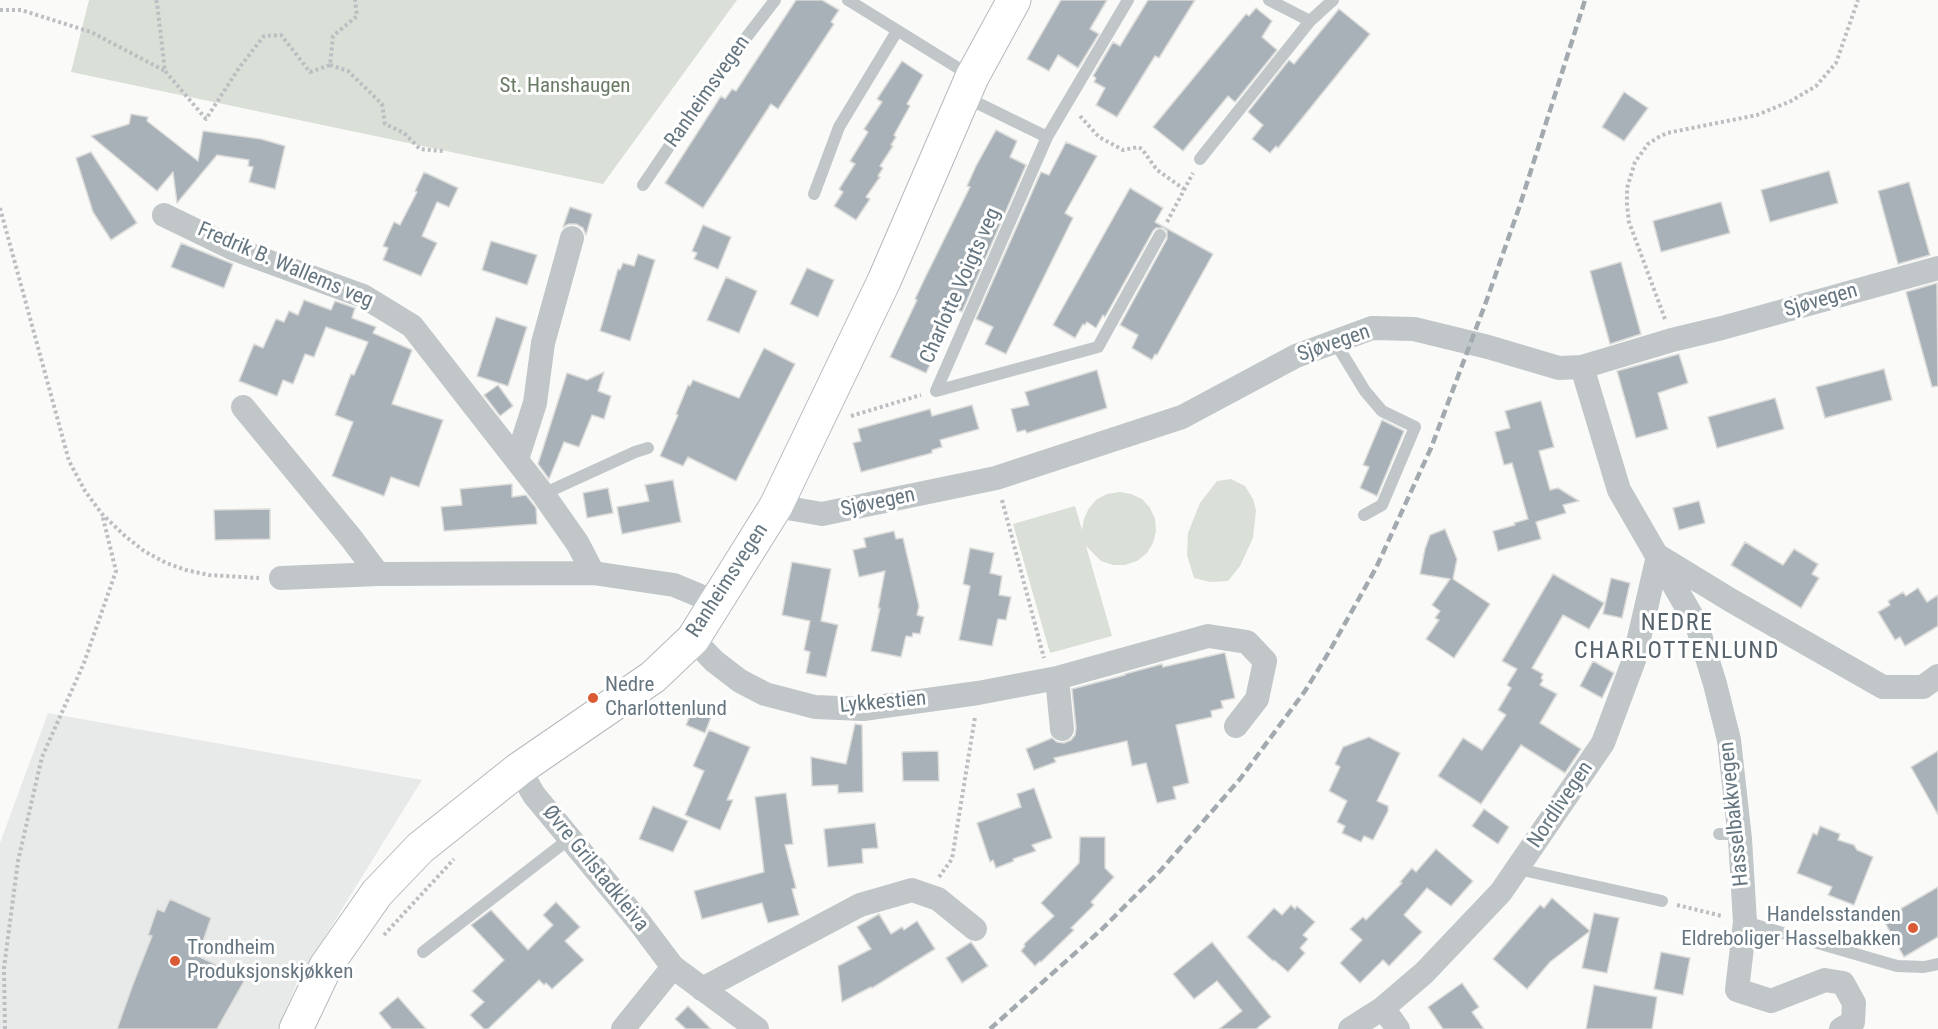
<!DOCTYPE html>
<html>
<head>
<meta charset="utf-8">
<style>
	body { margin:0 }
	canvas { display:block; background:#fafaf8 }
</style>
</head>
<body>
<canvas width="1938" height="1029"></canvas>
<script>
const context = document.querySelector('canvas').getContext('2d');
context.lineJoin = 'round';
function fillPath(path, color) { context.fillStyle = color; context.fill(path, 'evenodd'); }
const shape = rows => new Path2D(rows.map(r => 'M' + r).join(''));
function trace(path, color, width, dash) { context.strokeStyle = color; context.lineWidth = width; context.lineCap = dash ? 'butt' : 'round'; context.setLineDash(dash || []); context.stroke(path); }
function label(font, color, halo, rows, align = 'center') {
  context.font = font + ' "Roboto Condensed",sans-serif'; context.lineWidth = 6; context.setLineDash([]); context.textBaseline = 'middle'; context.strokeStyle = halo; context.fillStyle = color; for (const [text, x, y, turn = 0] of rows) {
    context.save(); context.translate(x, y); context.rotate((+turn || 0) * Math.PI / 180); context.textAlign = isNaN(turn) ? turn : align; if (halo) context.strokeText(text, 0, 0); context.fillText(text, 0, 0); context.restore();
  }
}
const built = shape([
	[48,713,422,780,298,980,278,1029,0,1029,0,843]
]);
const green = shape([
	[89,0,737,0,603,184,71,72],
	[1231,479,1245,486,1253,499,1256,510,1253,538,1240,566,1228,581,1210,582,1194,578,1187,555,1188,533,1200,503,1217,481],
	[1120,492,1131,494,1142,499,1150,508,1155,519,1156,531,1153,543,1147,553,1137,561,1125,565,1113,565,1101,561,1086,546,1112,636,1050,653,1013,524,1075,506,1082,530,1084,519,1089,508,1097,499,1107,494]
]);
const building = shape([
	[796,0,822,0,839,10,831,22,834,24,778,109,771,104,703,208,665,183,721,96,725,99,732,89,736,91,796,0],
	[1061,0,1107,0,1090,29,1099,34,1078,68,1058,55,1049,71,1027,59,1061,0],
	[1148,0,1195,0,1159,58,1155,56,1117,117,1096,105,1105,88,1094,82,1096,78,1093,76,1113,42,1120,46,1148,0],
	[1256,8,1272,21,1262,37,1277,50,1235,102,1228,96,1183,151,1153,127,1246,14,1249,16,1256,8],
	[1339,9,1370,34,1278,148,1276,146,1270,153,1252,139,1263,125,1248,112,1289,60,1294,64,1339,9],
	[902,61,923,75,907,104,910,106,894,135,896,137,891,145,893,146,880,166,883,168,878,176,880,177,866,197,870,199,856,220,834,206,843,192,839,189,855,164,850,161,868,132,864,129,882,102,877,99,902,61],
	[1624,92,1648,108,1624,141,1602,127,1624,92],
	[131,114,148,117,147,121,198,161,203,131,261,139,285,146,275,189,249,182,253,167,248,166,249,160,217,155,177,203,173,172,157,191,91,136,129,124,131,114],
	[996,130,1017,141,1010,157,1026,165,962,312,956,309,926,373,890,357,917,300,915,299,924,280,970,187,967,186,976,166,996,130],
	[1066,142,1097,156,1065,213,1073,218,1006,354,985,344,993,327,976,319,1041,172,1049,175,1066,142],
	[91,152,137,223,111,240,93,212,76,158,91,152],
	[1829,171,1838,203,1770,222,1761,190,1829,171],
	[424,172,458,188,449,207,437,202,422,236,437,243,421,276,383,260,388,248,383,246,394,222,400,225,417,192,415,191,424,172],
	[1909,182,1930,255,1898,264,1878,191,1909,182],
	[1130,188,1163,208,1155,222,1213,254,1157,355,1155,354,1152,360,1132,348,1138,335,1120,325,1167,239,1167,231,1163,228,1156,228,1153,231,1105,317,1103,315,1096,328,1087,322,1085,325,1083,324,1075,338,1053,325,1130,188],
	[1721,202,1730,233,1661,252,1653,221,1721,202],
	[570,207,592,214,586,235,583,228,576,224,569,224,563,227,570,207],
	[703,225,731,237,718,269,694,259,697,253,692,251,703,225],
	[491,241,537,255,527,285,482,270,491,241],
	[181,243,233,264,224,288,171,267,181,243],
	[638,254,655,260,630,341,600,331,618,269,620,270,623,263,634,266,638,254],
	[1621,262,1641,334,1610,344,1590,271,1621,262],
	[807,268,834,280,818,317,790,304,807,268],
	[726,277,757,291,739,333,707,320,726,277],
	[1937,283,1938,386,1932,387,1906,292,1937,283],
	[304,300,331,310,335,301,355,308,352,318,376,327,373,333,412,350,392,404,443,420,419,487,391,477,384,496,332,476,353,422,335,415,351,374,354,375,368,342,326,327,314,357,305,354,293,384,283,380,277,396,239,381,254,344,263,348,276,319,284,322,289,311,298,315,304,300],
	[496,317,527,327,508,386,477,376,496,317],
	[764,348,795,364,736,481,688,457,683,466,660,456,678,415,676,414,688,385,690,386,693,380,739,398,764,348],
	[1679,354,1688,383,1658,393,1668,429,1636,438,1617,371,1679,354],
	[1884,369,1892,400,1825,418,1816,387,1884,369],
	[1097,370,1107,408,1027,433,1025,430,1017,432,1011,409,1029,405,1025,392,1097,370],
	[604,372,598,391,611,396,604,419,592,415,579,447,564,442,549,479,538,464,567,373,587,380,604,372],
	[498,385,513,406,500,416,484,395,498,385],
	[1775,398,1784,429,1717,448,1708,417,1775,398],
	[1541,401,1554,447,1539,451,1550,490,1558,488,1579,501,1563,505,1566,513,1536,522,1541,539,1498,551,1493,531,1515,525,1514,523,1528,519,1512,463,1504,465,1495,432,1510,428,1505,411,1541,401],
	[972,405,979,429,940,440,942,447,932,450,932,453,861,472,853,443,861,441,858,429,930,409,932,416,972,405],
	[1382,420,1404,431,1377,496,1360,488,1369,467,1363,465,1382,420],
	[673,480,681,522,622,534,617,507,649,501,645,485,673,480],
	[512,484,512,497,526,495,536,508,537,524,444,531,441,507,462,505,460,489,512,484],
	[608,488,613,513,587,518,583,493,608,488],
	[1699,501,1705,523,1679,530,1673,508,1699,501],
	[270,509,270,539,215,540,214,510,270,509],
	[1445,529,1457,559,1453,579,1490,604,1454,658,1426,639,1439,620,1435,618,1440,611,1432,605,1450,579,1420,574,1425,549,1430,535,1445,529],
	[894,531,896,539,903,538,919,606,917,615,924,617,920,634,913,633,912,637,906,636,901,657,871,651,880,608,878,608,885,571,859,577,853,550,866,547,864,538,894,531],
	[1745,542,1783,565,1794,549,1818,564,1812,574,1819,578,1801,608,1731,565,1745,542],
	[970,548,994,553,990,573,1002,576,999,595,1011,597,1006,620,998,619,992,646,959,640,970,586,963,584,970,548],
	[792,562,831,569,821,621,838,625,826,677,806,673,810,652,804,650,810,621,782,615,792,562],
	[1553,574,1604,603,1589,629,1563,615,1532,668,1543,674,1541,678,1543,680,1540,685,1557,694,1540,723,1581,749,1565,773,1521,745,1481,804,1438,776,1463,738,1482,750,1506,715,1498,710,1511,688,1507,685,1517,669,1502,661,1553,574],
	[1611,578,1630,583,1622,618,1603,614,1611,578],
	[1918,588,1927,602,1938,595,1938,626,1905,646,1900,637,1895,640,1878,612,1890,605,1888,601,1903,592,1906,596,1918,588],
	[1223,653,1225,653,1235,698,1221,701,1223,708,1211,711,1212,717,1176,725,1189,783,1173,787,1176,799,1157,803,1146,763,1132,766,1127,741,1054,758,1056,762,1034,770,1026,749,1052,738,1057,742,1064,743,1071,740,1075,735,1076,728,1072,689,1125,675,1125,674,1162,664,1163,667,1223,653],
	[1593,661,1614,673,1602,698,1580,686,1593,661],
	[695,704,713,712,705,733,686,725,695,704],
	[855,724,862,725,863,792,838,793,838,785,812,786,811,757,846,764,855,724],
	[709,730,750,747,727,800,733,800,720,830,685,815,704,771,693,766,709,730],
	[1369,737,1400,753,1377,801,1388,806,1388,811,1373,840,1364,836,1361,842,1342,833,1345,826,1337,822,1347,801,1329,791,1340,767,1335,764,1343,747,1369,737],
	[938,751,939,781,903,781,902,752,938,751],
	[1938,751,1938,815,1911,767,1938,751],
	[1034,788,1052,838,1032,845,1036,851,1013,859,1014,861,996,868,993,860,990,862,977,823,1021,807,1017,794,1034,788],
	[786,793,793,844,785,845,796,888,792,889,799,915,768,923,762,903,702,919,694,891,764,872,755,797,786,793],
	[653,806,688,821,673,852,639,839,653,806],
	[1484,809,1509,827,1498,844,1472,826,1484,809],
	[875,823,878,848,862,849,863,863,828,867,824,829,875,823],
	[1820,826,1840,834,1838,840,1854,845,1857,850,1873,857,1854,905,1828,895,1832,887,1797,873,1813,833,1817,835,1820,826],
	[1080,837,1105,837,1105,868,1114,877,1091,902,1094,905,1071,928,1074,930,1041,962,1040,961,1035,966,1021,951,1025,946,1024,944,1054,916,1041,903,1079,863,1080,837],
	[1436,849,1473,881,1451,906,1427,888,1404,915,1422,932,1389,966,1383,960,1360,983,1340,963,1362,940,1350,929,1363,917,1366,920,1402,883,1400,882,1412,868,1416,872,1436,849],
	[1938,887,1938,937,1904,957,1883,919,1938,887],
	[1552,898,1590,931,1550,962,1527,989,1493,959,1540,905,1544,908,1552,898],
	[170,899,211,918,198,956,221,967,247,976,217,1029,117,1029,133,984,152,936,148,935,157,909,164,912,170,899],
	[556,902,580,927,565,941,584,960,552,989,546,983,544,985,539,980,488,1029,484,1029,470,1015,484,1002,472,991,504,960,471,925,491,910,528,950,553,925,543,915,556,902],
	[1291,905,1295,909,1297,906,1315,922,1303,935,1308,939,1300,948,1305,953,1288,972,1274,960,1273,961,1247,937,1274,908,1282,915,1291,905],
	[1594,913,1619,918,1607,973,1582,968,1594,913],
	[879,914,891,934,902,927,904,930,917,921,935,949,872,988,871,987,842,1002,838,966,871,949,857,927,879,914],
	[971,942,988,966,962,983,946,958,971,942],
	[1212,942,1271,1017,1256,1029,1219,1029,1242,1011,1217,981,1194,999,1173,974,1212,942],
	[1661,952,1690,958,1683,995,1654,989,1661,952],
	[1462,983,1479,1007,1472,1012,1484,1029,1443,1029,1428,1007,1462,983],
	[1594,985,1657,997,1652,1029,1586,1029,1594,985],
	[398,997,426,1029,392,1029,379,1013,398,997],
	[688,1006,711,1029,686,1029,675,1019,688,1006]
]);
const path = shape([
	[156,0,157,3,165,71,206,119,239,68,264,36,281,35,310,72,330,65,333,36,357,16,355,0],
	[0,10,21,10,91,32,165,71],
	[330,65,348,71,382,104,385,124,404,133,420,149,444,151],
	[1080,116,1099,137,1112,144,1123,150,1138,147,1142,149,1157,170,1184,189],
	[0,208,69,461,85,491,102,514,125,536,144,551,166,563,186,570,209,575,259,578],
	[1167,222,1193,173],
	[1665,319,1629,222,1627,205,1627,188,1635,162,1648,144,1657,138,1667,133,1757,115,1791,101,1816,86,1836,63,1858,0],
	[851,416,921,395],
	[1002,500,1044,658],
	[939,877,952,859,975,717],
	[1677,905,1722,916],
	[384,935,454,859],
	[5,1029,4,968,18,861,42,757,84,663,116,571,102,514]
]);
const lane = shape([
	[848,0,971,76],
	[1128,0,1047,137,936,391,1098,347,1160,235],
	[1310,21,1333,0],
	[965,97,1047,137],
	[1200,159,1310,21,1269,0],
	[643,185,719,73,775,0],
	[814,194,839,127,897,31],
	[1335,342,1365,391,1382,411,1415,427,1382,505,1364,515],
	[543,494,635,452,648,448],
	[1719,834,1739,834],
	[1518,869,1662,901],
	[1745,922,1897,966,1924,967,1938,964],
	[423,952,569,839]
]);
const street = shape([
	[164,215,234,249,363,296,412,326,543,494,578,544,593,573],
	[1582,367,1619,490,1697,625,1715,684,1729,740,1740,839,1745,922,1737,990,1771,1001,1825,980,1843,983,1854,1003,1853,1022,1841,1029],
	[243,407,351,538,378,574],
	[517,459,535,403,543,343,572,238],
	[776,506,822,514,996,478,1182,417,1296,356,1372,328,1414,329,1488,347,1559,368,1582,367,1672,340,1722,328,1938,268],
	[1660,557,1732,601,1883,687,1923,687,1938,676],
	[281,578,378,574,593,573,674,585,715,602],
	[693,639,714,661,740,681,765,694,815,707,863,709,978,693,1057,678,1208,636,1247,642,1265,661,1257,699,1236,726],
	[1057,678,1062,729],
	[519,769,534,795,639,922,673,967,757,1029],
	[702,989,860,905,912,890,938,899,975,929],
	[1383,1008,1398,1029],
	[623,1029,673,967],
	[1350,1029,1383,1008,1424,973,1501,892,1603,743,1634,660,1658,556]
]);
const secondary = shape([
	[296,1029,326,966,377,893,420,848,519,769,653,677,693,639,776,506,884,281,972,77,1014,0]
]);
const rail = shape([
	[990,1029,1101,930,1161,870,1240,779,1305,691,1329,652,1376,568,1431,448,1486,302,1520,205,1585,0]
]);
const markers = [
	[593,698,6,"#db5a36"],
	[1913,928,6,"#db5a36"],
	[175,961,6,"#db5a36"]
];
const parkNames = [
	["St. Hanshaugen",565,87]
];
const streetNames = [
	["Ranheimsvegen",708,92,-55],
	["Fredrik B. Wallems veg",285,266,23],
	["Charlotte Voigts veg",961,286,-66],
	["Sjøvegen",1821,301,-16],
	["Sjøvegen",1334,344,-19],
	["Sjøvegen",878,503,-12],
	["Ranheimsvegen",728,581,-57],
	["Lykkestien",883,703,-5],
	["Nordlivegen",1561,805,-56],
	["Hasselbakkvegen",1735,814,-96],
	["Øvre Grilstadkleiva",595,869,51]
];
const poiNames = [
	["Nedre",605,686],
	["Charlottenlund",605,710],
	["Handelsstanden",1901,916,"right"],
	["Eldreboliger Hasselbakken",1901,940,"right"],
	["Trondheim",187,949],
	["Produksjonskjøkken",187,973]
];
const quarterNames = [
	["NEDRE",1677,624],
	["CHARLOTTENLUND",1677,652]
];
fillPath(built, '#e8e9e9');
fillPath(green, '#dadfd7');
fillPath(building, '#a8b1b7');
trace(building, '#dcdcda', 1.5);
trace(secondary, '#b4babe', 35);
trace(path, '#bcbfc1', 4, [3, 3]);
trace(lane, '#c1c6c9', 12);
trace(street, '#c1c6c9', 24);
trace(secondary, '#fff', 33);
trace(rail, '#a3aaaf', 4.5, [9, 4.5]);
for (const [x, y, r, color] of markers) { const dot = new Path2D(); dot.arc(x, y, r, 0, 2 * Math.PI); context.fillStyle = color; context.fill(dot); trace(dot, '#fff', 2); }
label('21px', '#697a65', '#fff', parkNames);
label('21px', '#667681', '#fff', streetNames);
label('21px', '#667681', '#fff', poiNames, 'left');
context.letterSpacing = '1.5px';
label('24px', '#58646d', '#fff', quarterNames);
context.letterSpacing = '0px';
</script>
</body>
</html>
